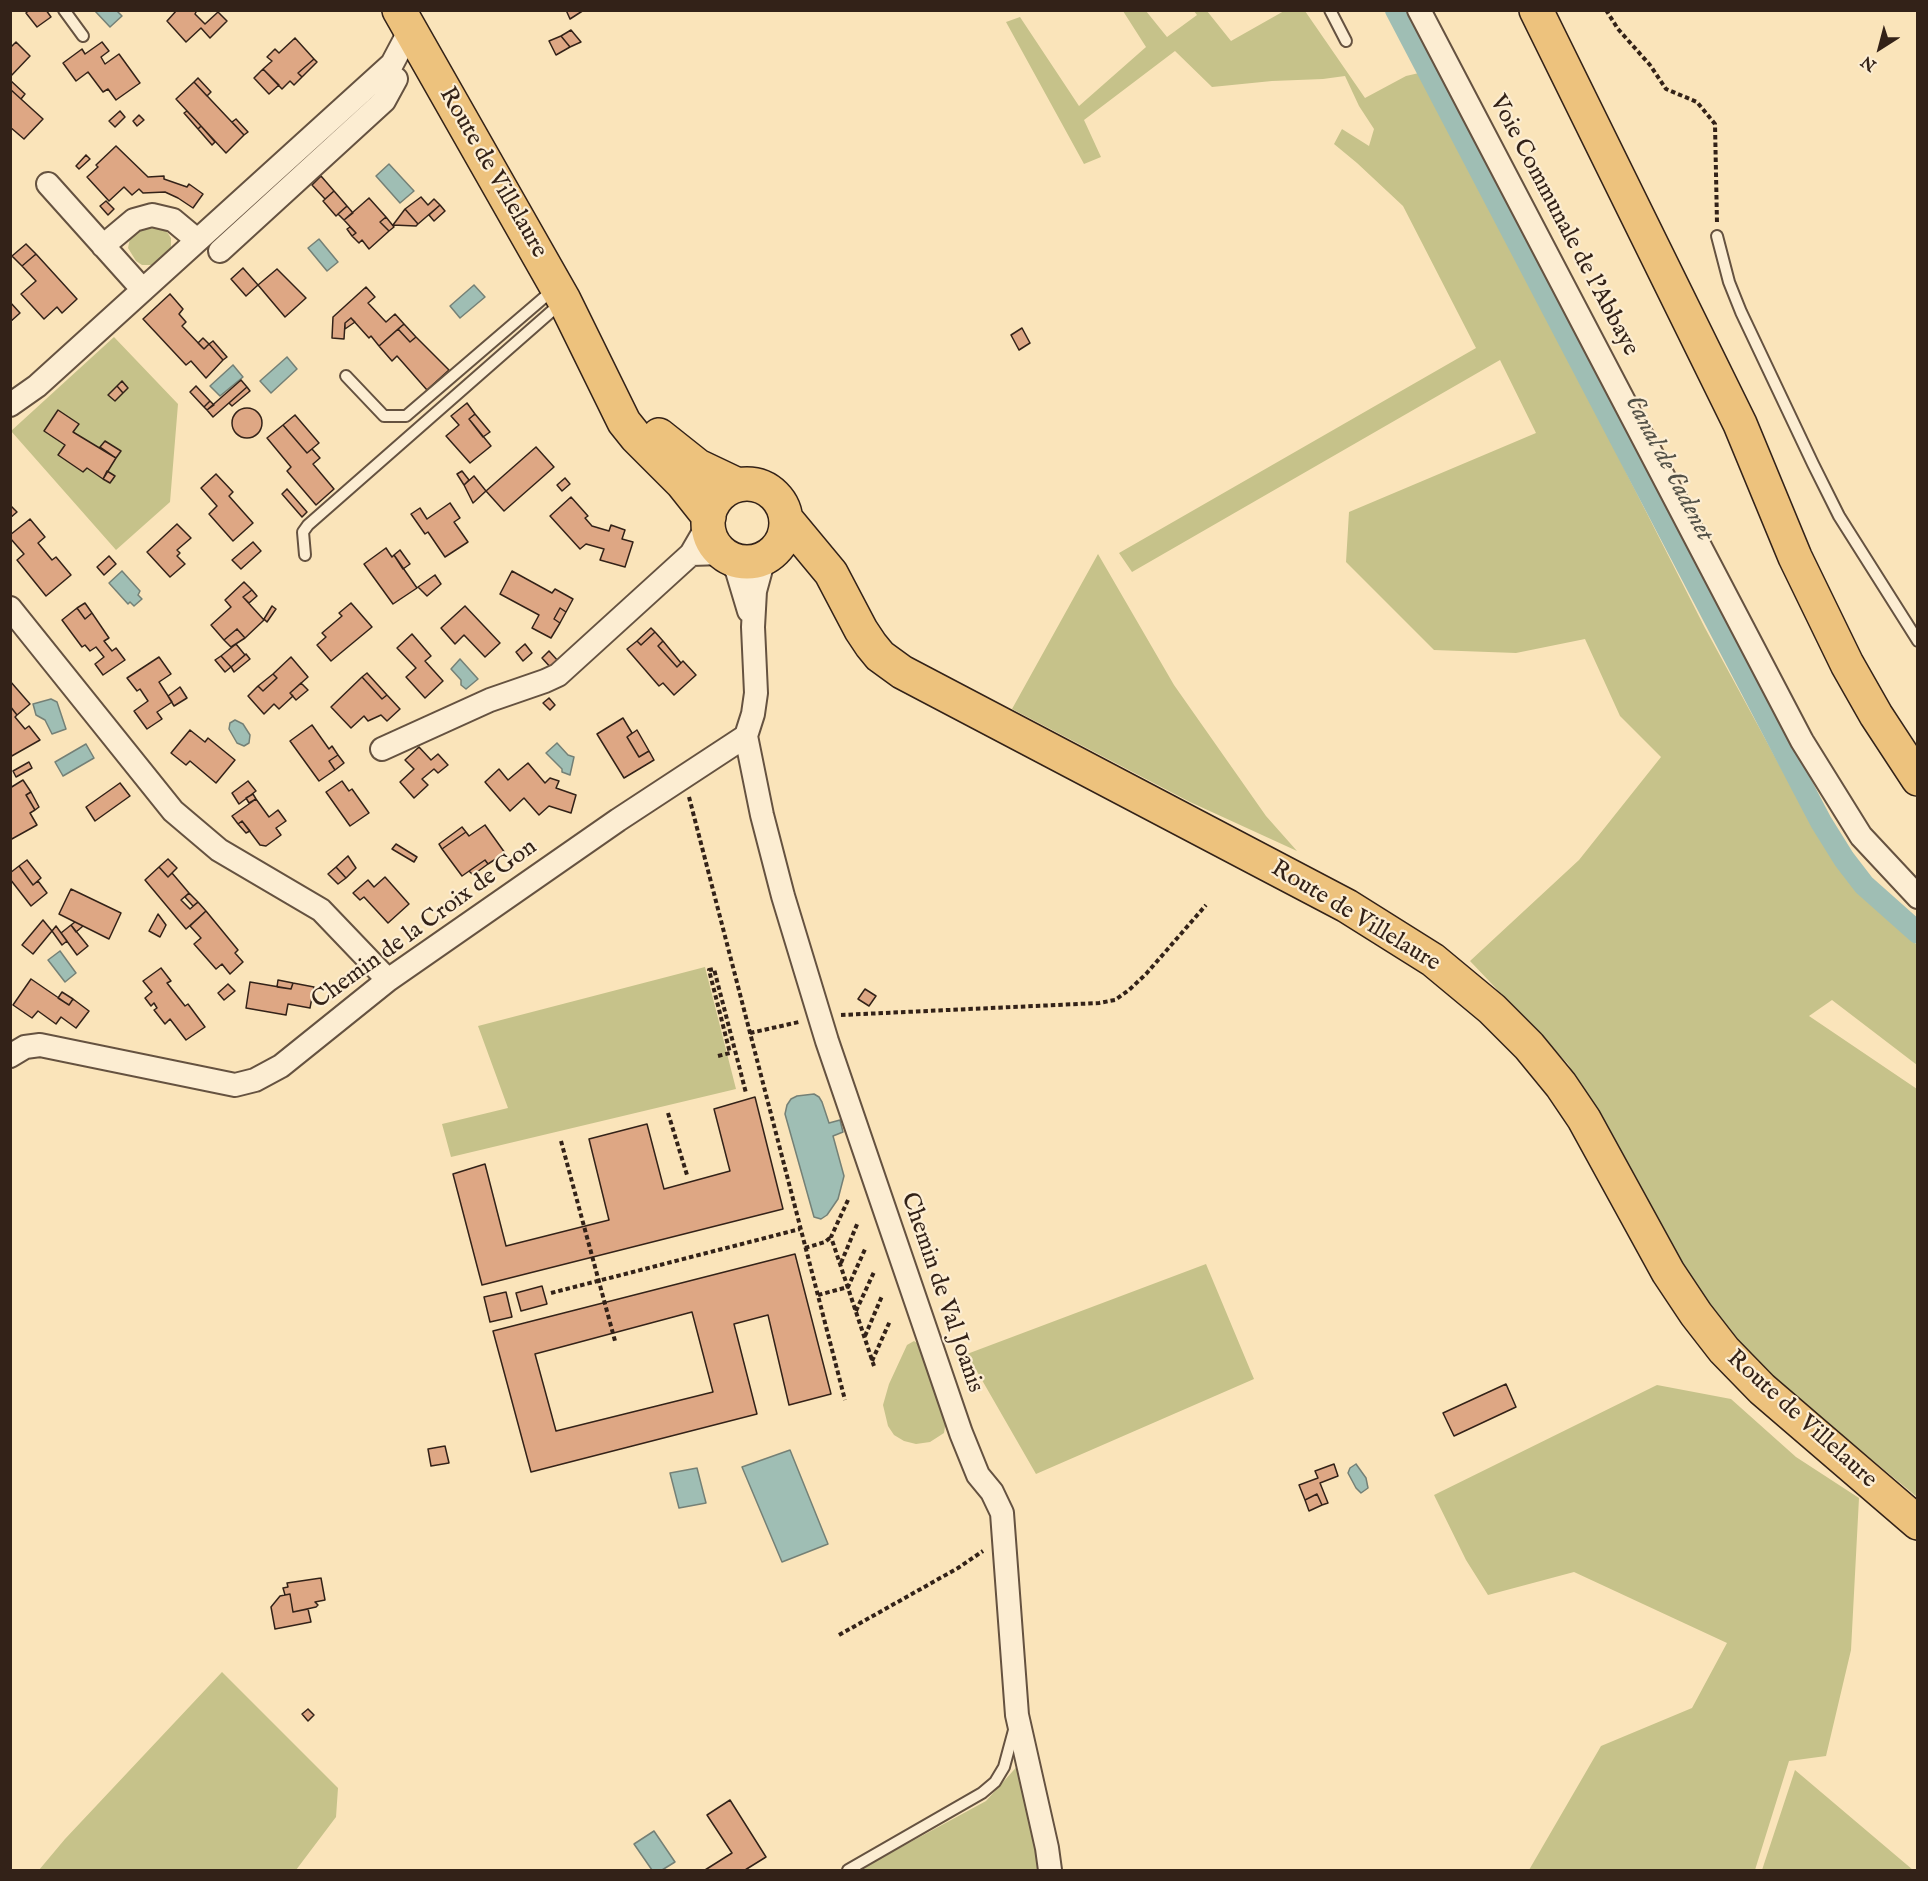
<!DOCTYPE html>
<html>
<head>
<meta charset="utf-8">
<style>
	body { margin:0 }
	#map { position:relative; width:1928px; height:1881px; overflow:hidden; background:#fae4ba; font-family:"IM FELL English",serif }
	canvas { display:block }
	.frame { position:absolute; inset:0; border:12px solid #332218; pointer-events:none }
	.north { position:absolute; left:1850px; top:18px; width:60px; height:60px; -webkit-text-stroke:4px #fcedd2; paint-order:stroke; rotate:216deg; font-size:16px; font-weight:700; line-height:24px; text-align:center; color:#332218 }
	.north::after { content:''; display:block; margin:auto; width:21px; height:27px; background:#332218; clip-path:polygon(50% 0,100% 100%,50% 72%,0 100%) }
</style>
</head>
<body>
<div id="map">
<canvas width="1928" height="1881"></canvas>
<div class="frame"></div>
<div class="north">N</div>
</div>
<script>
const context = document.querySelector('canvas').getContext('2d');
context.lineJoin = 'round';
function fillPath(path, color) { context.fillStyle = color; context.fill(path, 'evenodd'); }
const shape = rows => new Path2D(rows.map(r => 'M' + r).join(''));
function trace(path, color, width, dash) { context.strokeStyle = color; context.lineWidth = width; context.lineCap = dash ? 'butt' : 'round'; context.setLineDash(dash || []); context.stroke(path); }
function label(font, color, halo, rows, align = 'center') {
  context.font = font + ' "IM FELL English",serif'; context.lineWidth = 4.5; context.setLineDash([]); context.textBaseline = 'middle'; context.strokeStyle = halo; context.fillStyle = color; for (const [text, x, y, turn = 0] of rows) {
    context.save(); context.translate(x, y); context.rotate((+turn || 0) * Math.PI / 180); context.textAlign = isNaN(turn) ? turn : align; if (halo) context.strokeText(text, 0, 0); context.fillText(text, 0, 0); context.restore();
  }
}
const green = shape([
	[1123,11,1146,11,1167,37,1197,15,1194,11,1207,11,1231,41,1284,11,1305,11,1365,98,1406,76,1419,73,1518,259,1705,628,1787,779,1832,854,1857,890,1917,945,1917,1065,1832,1000,1809,1016,1917,1089,1917,1497,1778,1382,1702,1303,1568,1064,1470,961,1579,860,1661,757,1620,716,1585,639,1516,653,1434,650,1346,562,1349,512,1536,433,1500,360,1132,572,1119,553,1476,348,1403,206,1357,163,1334,144,1342,129,1369,146,1374,129,1359,106,1345,76,1323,79,1272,81,1212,87,1175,51,1084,120,1101,157,1084,164,1006,22,1020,17,1079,106,1146,47],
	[163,226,171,238,171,252,156,265,142,265,136,261,128,248,131,233,136,227],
	[114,337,178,404,170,502,116,550,11,431],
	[1098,554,1174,685,1266,816,1297,851,1190,802,1012,709],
	[705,967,736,1089,451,1157,442,1124,508,1108,478,1026],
	[1206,1264,1254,1379,1036,1474,967,1354],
	[914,1341,920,1345,946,1420,944,1433,930,1442,916,1444,904,1441,894,1435,888,1426,883,1405,889,1384,907,1345],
	[1657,1385,1731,1399,1796,1457,1859,1498,1851,1650,1826,1756,1789,1761,1755,1870,1529,1870,1601,1746,1692,1708,1727,1643,1574,1572,1488,1595,1466,1560,1434,1495],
	[222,1672,338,1788,336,1817,296,1870,39,1870,65,1839],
	[1021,1762,1046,1870,859,1870,986,1801],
	[1795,1770,1913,1870,1762,1870]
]);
const water = shape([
	[95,11,117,11,122,16,110,27,95,11],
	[389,164,414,191,400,203,376,176,389,164],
	[319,239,338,262,327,271,308,248,319,239],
	[474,285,485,297,460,318,450,306,474,285],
	[287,357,297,369,271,393,260,381,287,357],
	[233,365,243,377,220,396,210,386,233,365],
	[122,571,140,591,138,595,142,599,134,606,130,602,128,604,109,583,122,571],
	[460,659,478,679,466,689,461,685,461,680,451,669,460,659],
	[51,699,57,702,66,729,52,734,45,720,36,715,33,704,51,699],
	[235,720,243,724,250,735,249,743,244,746,237,743,229,729,230,723,235,720],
	[557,743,568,755,574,757,570,775,562,772,562,769,546,753,557,743],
	[86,744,94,758,63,776,55,762,86,744],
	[60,951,76,973,65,982,48,960,60,951],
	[814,1094,819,1097,822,1102,829,1123,840,1120,843,1132,833,1136,844,1176,838,1199,827,1215,821,1219,814,1217,785,1114,787,1105,791,1099,797,1096,814,1094],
	[790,1450,828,1544,782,1562,742,1467,790,1450],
	[1356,1464,1366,1478,1368,1488,1361,1493,1356,1488,1348,1473,1350,1468,1356,1464],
	[697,1468,706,1503,679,1508,670,1473,697,1468],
	[654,1831,675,1862,662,1870,652,1870,634,1844,654,1831]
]);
const canal = shape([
	[1396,10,1821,822,1844,859,1864,885,1918,933]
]);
const building = shape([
	[29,10,46,10,51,17,37,27,26,13,29,10],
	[177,10,197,10,195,14,205,24,218,12,227,21,210,38,201,28,186,42,167,21,177,10],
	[566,10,584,10,570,19,566,10],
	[571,30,581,42,570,47,561,36,571,30],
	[561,36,570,47,556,55,549,41,561,36],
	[295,38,314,59,298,73,302,77,294,85,290,81,282,89,263,69,272,61,267,57,275,49,279,53,295,38],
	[16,42,30,56,10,77,10,48,16,42],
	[102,42,109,51,101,57,105,64,119,54,140,83,116,100,108,89,103,92,88,72,76,81,63,63,82,49,85,54,102,42],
	[314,59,317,62,302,77,298,73,314,59],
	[263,69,279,85,269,94,254,78,263,69],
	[198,78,211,92,207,96,194,82,198,78],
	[10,80,25,94,21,99,10,89,10,80],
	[194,82,244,135,226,153,176,99,194,82],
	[10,89,43,119,24,139,10,127,10,89],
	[120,111,125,117,115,127,109,121,120,111],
	[187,111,201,126,198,129,184,113,187,111],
	[139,115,144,120,137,126,133,121,139,115],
	[236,119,248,132,244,135,232,122,236,119],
	[201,126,215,142,212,145,198,129,201,126],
	[116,146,148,177,164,176,164,179,187,187,189,184,203,194,193,208,178,198,165,192,143,193,139,189,132,195,124,187,109,201,87,177,98,167,96,165,116,146],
	[86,155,90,159,79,169,76,166,86,155],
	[321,176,334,191,325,199,312,185,321,176],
	[334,191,347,206,336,216,323,201,334,191],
	[421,197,428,205,434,199,440,205,418,224,405,209,421,197],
	[369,198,386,217,380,222,389,231,369,249,362,240,359,243,352,236,356,233,344,220,369,198],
	[106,201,114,209,108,215,100,206,106,201],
	[440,205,445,211,434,221,429,215,440,205],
	[347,206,353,213,344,220,338,214,347,206],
	[405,209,418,224,416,226,393,225,405,209],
	[386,217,394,227,389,231,380,222,386,217],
	[350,227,356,233,352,236,347,229,350,227],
	[26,244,36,254,22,266,12,256,26,244],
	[36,254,77,299,62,313,57,307,44,319,21,294,36,281,22,266,36,254],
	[243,268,258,285,246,296,231,279,243,268],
	[277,269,306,298,285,317,258,285,277,269],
	[366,287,375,297,368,303,386,322,395,314,404,324,379,346,371,336,369,338,351,318,345,323,344,339,332,338,333,317,366,287],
	[170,294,183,309,179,314,186,322,182,326,204,349,209,344,223,360,206,378,191,361,186,365,143,319,170,294],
	[10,302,20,313,10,322,10,302],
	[351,318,355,322,345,329,345,323,351,318],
	[404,324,416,337,410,342,398,329,404,324],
	[1022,328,1030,343,1019,350,1011,335,1022,328],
	[398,329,410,342,416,337,449,370,427,390,397,356,392,361,379,346,398,329],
	[203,338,209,344,204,349,198,343,203,338],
	[213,341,227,357,223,360,209,344,213,341],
	[241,380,247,387,213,417,207,410,241,380],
	[122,381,128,388,123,393,117,386,122,381],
	[117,386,123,393,115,401,108,395,117,386],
	[196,386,210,401,204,407,190,392,196,386],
	[247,387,250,391,232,406,229,403,247,387],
	[210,401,214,405,207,410,204,407,210,401],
	[467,403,475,414,469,419,491,446,470,463,446,436,459,425,451,416,467,403],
	'232 423a15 15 0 1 1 30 0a15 15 0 1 1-30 0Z',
	[58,410,79,424,73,432,116,458,103,479,87,468,83,472,58,455,65,445,44,431,58,410],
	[475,414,490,432,483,437,469,419,475,414],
	[295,415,319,443,307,453,283,425,295,415],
	[283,425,307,453,312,449,320,458,313,464,334,489,316,505,287,471,291,467,267,438,283,425],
	[105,441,121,451,116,458,100,447,105,441],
	[536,447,554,467,504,511,486,491,536,447],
	[107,471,115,476,110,483,103,479,107,471],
	[462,471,469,480,464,485,457,474,462,471],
	[216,474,233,492,229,496,253,523,233,541,209,514,217,506,201,488,216,474],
	[474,476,486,491,473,503,464,485,474,476],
	[565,478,570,484,562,491,557,485,565,478],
	[287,489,307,512,302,517,282,494,287,489],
	[571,497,588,516,585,518,592,526,609,531,611,525,625,530,622,539,633,542,625,567,600,560,604,549,586,544,580,549,550,516,571,497],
	[450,503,460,518,454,522,468,542,445,557,428,532,425,534,411,514,420,508,427,519,450,503],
	[10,505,17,512,10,518,10,505],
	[30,519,45,537,38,543,52,560,56,557,71,575,46,596,17,560,24,554,10,538,10,535,30,519],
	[177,524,191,538,177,550,180,553,177,556,185,564,170,577,147,552,177,524],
	[253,542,261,551,241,569,232,560,253,542],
	[386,548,392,557,394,555,417,588,393,604,364,564,386,548],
	[400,550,410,564,403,569,394,555,400,550],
	[109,556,116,564,104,575,97,567,109,556],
	[512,571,552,593,555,589,573,599,566,612,560,608,554,619,560,623,551,638,532,628,539,615,500,594,512,571],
	[435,575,441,584,427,596,418,587,435,575],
	[244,582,252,590,243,597,264,620,245,638,237,629,224,640,211,625,231,607,225,600,244,582],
	[252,590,257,596,249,603,243,597,252,590],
	[85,603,92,613,85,619,77,608,85,603],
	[351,603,372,627,331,661,317,645,326,637,322,633,342,616,339,613,351,603],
	[272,606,276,609,267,622,264,619,272,606],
	[465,606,500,643,485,657,464,635,455,644,441,628,465,606],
	[77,608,85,619,92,613,109,638,104,641,112,651,116,648,125,660,103,675,95,664,104,657,96,647,90,651,85,645,82,647,62,620,77,608],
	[560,608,566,612,560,623,554,619,560,608],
	[651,628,655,632,641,645,637,641,651,628],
	[237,629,245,638,231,647,224,640,237,629],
	[655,632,663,641,658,646,677,667,683,661,696,675,674,695,663,683,659,686,627,649,637,641,641,645,655,632],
	[412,634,431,656,425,661,443,681,425,698,406,677,416,668,397,648,412,634],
	[663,641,681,663,677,667,658,646,663,641],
	[236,644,245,655,231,667,221,656,236,644],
	[525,644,532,653,523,661,516,652,525,644],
	[549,651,559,662,552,669,542,658,549,651],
	[246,654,250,659,234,672,231,667,246,654],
	[221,656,231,667,225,672,215,660,221,656],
	[159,657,171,674,159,682,172,702,157,712,162,719,147,729,134,711,148,701,140,689,137,691,127,678,159,657],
	[291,657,308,677,290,693,293,696,279,709,274,704,264,714,248,696,258,686,263,691,277,678,273,674,291,657],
	[367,673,387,695,382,699,362,677,367,673],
	[273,674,277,678,263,691,258,686,273,674],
	[362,677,382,699,387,695,400,709,387,721,381,715,368,721,364,716,351,728,331,707,362,677],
	[10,681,30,704,17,715,10,706,10,681],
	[301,683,308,690,296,700,290,693,301,683],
	[180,687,187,698,174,706,168,696,180,687],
	[549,698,555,705,550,710,543,703,549,698],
	[10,706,17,715,15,717,25,729,29,726,40,740,10,757,10,706],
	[623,718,632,733,627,737,639,757,649,751,654,760,624,778,597,734,623,718],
	[312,725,329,749,332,746,338,755,329,761,335,770,319,781,290,741,312,725],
	[190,730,205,742,208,738,235,760,216,783,190,761,186,765,171,753,190,730],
	[637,730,649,751,639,757,627,737,637,730],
	[419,747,431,760,438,754,448,765,438,773,434,769,422,779,428,785,414,798,400,782,414,769,405,760,419,747],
	[338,755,344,763,335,770,329,761,338,755],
	[29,762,32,768,16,777,13,771,29,762],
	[528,763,545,783,550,778,559,781,556,788,576,795,571,813,549,806,539,815,524,798,510,811,485,782,499,769,508,780,528,763],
	[23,780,31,792,26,795,35,810,30,813,37,825,10,840,10,788,23,780],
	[248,781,256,791,239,804,232,793,248,781],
	[342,781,349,791,352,789,369,813,350,826,326,792,342,781],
	[120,783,130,796,95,821,86,807,120,783],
	[31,792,39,807,35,810,26,795,31,792],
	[253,794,256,799,249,803,246,798,253,794],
	[256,799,269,817,278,810,286,821,276,828,281,835,266,846,260,845,242,821,238,824,232,816,256,799],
	[242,821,250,831,246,833,238,824,242,821],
	[485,825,505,853,488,864,485,860,462,876,442,849,466,832,469,836,485,825],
	[462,827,466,832,442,849,439,844,462,827],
	[396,844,417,857,414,862,392,849,396,844],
	[348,856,356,868,346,878,336,867,348,856],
	[168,859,177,868,168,877,159,867,168,859],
	[27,860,41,878,33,885,19,866,27,860],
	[485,860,488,864,473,875,469,871,485,860],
	[19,866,33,885,38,881,47,893,31,906,10,879,10,873,19,866],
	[159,867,168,877,172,873,189,893,181,900,190,909,198,902,206,911,186,929,145,880,159,867],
	[336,867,346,878,338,884,328,874,336,867],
	[385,877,409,904,388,923,364,897,360,900,353,893,368,880,374,887,385,877],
	[71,889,121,913,109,939,59,914,71,889],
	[189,893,198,902,193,906,185,897,189,893],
	[206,911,238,950,235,953,243,962,230,974,222,964,216,969,194,944,201,938,190,926,206,911],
	[158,914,166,925,160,937,149,931,158,914],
	[43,920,52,931,33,954,22,945,43,920],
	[75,922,83,926,76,932,71,925,75,922],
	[71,925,88,946,77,955,61,933,71,925],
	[56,926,67,941,62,945,52,931,56,926],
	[161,968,171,981,167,983,185,1006,188,1004,205,1027,186,1040,170,1019,165,1024,154,1010,157,1008,154,1003,151,1006,145,998,152,992,143,981,161,968],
	[31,979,69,1005,73,999,89,1011,76,1028,61,1017,56,1024,38,1011,32,1018,13,1005,31,979],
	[278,980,293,983,291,989,277,987,278,980],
	[250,982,291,989,293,983,314,987,310,1008,288,1004,286,1015,246,1008,250,982],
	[228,984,235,991,224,1000,218,993,228,984],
	[865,989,876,996,869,1006,858,999,865,989],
	[62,992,73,999,69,1005,58,998,62,992],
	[755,1097,783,1209,482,1285,453,1174,485,1164,506,1246,609,1220,589,1139,647,1124,664,1189,730,1171,714,1109,755,1097],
	[795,1254,831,1394,789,1405,768,1315,734,1324,757,1414,531,1472,493,1331,795,1254],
	[692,1312,713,1392,556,1431,535,1354,692,1312],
	[542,1286,547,1304,521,1311,516,1293,542,1286],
	[506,1292,512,1317,490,1322,484,1297,506,1292],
	[1506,1384,1516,1407,1454,1436,1443,1413,1506,1384],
	[445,1446,449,1463,431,1466,428,1449,445,1446],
	[1334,1464,1338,1476,1320,1483,1328,1503,1322,1505,1317,1494,1305,1500,1299,1485,1318,1478,1315,1471,1334,1464],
	[1317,1494,1322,1505,1309,1511,1305,1500,1317,1494],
	[321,1578,325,1600,315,1602,318,1605,316,1607,293,1612,290,1594,285,1595,283,1588,288,1587,287,1583,321,1578],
	[290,1594,293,1612,308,1609,311,1622,275,1629,271,1607,280,1596,290,1594],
	[308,1709,314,1715,308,1721,302,1714,308,1709],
	[730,1800,766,1857,745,1870,705,1870,732,1853,707,1815,730,1800]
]);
const path = shape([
	[1606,10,1618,29,1650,65,1666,89,1697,102,1715,124,1717,223],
	[689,797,845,1400],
	[841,1015,1099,1003,1115,1000,1129,990,1146,974,1206,905],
	[750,1033,799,1022],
	[718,1056,730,1053,709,970,714,969,746,1093],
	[668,1113,687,1175],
	[561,1141,615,1341],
	[848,1200,831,1237,874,1366],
	[805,1248,825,1242,831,1237],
	[841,1263,858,1222],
	[551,1293,800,1229],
	[818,1295,848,1287,866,1247],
	[856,1311,874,1272],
	[865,1336,882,1296],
	[872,1361,890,1321],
	[839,1635,958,1568,983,1551]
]);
const service = shape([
	[64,10,83,36],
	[1330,10,1346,41],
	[1717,236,1729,282,1741,312,1813,464,1839,516,1918,641],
	[346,376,384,416,406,416,554,289],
	[305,555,303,532,308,525,561,303],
	[848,1870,982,1793,995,1782,1004,1767,1014,1730]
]);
const minor = shape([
	[1419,10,1802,741,1861,836,1918,897],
	[48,184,143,290],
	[103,246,134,220,152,215,173,220,197,240],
	[220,251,384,101,396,79],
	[10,405,37,386,392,64,410,30],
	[709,523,691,554,723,553],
	[728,557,737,571,749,611],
	[10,608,173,811,219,850,321,910,388,980],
	[746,736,762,815,783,896,827,1041,961,1433,978,1475,992,1492,1002,1513,1017,1715,1047,1848,1050,1870],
	[382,749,490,700,545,681,558,675,691,554],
	[10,1056,25,1047,40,1045,235,1085,255,1080,281,1066,388,980,618,820,746,736,753,714,756,693,753,627,755,591,764,558]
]);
const primary = shape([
	[399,10,564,300,624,422,636,437,682,483,709,517],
	[1536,10,1740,424,1795,557,1847,664,1876,715,1918,779],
	[659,435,698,466,738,485],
	'708 523a39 39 0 1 1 78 0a39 39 0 1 1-78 0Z',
	[787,520,831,573,861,630,871,645,880,656,902,672,1347,906,1433,960,1492,1009,1529,1046,1561,1085,1584,1119,1668,1272,1696,1314,1724,1350,1762,1389,1918,1523]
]);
const streetNames = [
	["Route de Villelaure",492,173,60],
	["Voie Communale de l'Abbaye",1563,226,62],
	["Route de Villelaure",1355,917,31],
	["Chemin de la Croix de Gon",425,925,-36],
	["Chemin de Val Joanis",941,1293,71],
	["Route de Villelaure",1801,1420,42]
];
const waterNames = [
	["Canal de Cadenet",1668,469,62]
];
fillPath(green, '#c6c28a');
fillPath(water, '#9fbeb4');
trace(water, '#748076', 1.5);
trace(canal, '#9fbeb4', 22);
fillPath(building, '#dea784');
trace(building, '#332218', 1.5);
trace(service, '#655240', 14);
trace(minor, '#655240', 26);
trace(primary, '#332218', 36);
trace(path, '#332218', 4, [4.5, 3]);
trace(service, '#fcedd2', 10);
trace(minor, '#fcedd2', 22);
trace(primary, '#edc27d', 33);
label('24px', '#332218', '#fcedd2', streetNames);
label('italic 26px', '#535147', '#fcedd2', waterNames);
</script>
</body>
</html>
